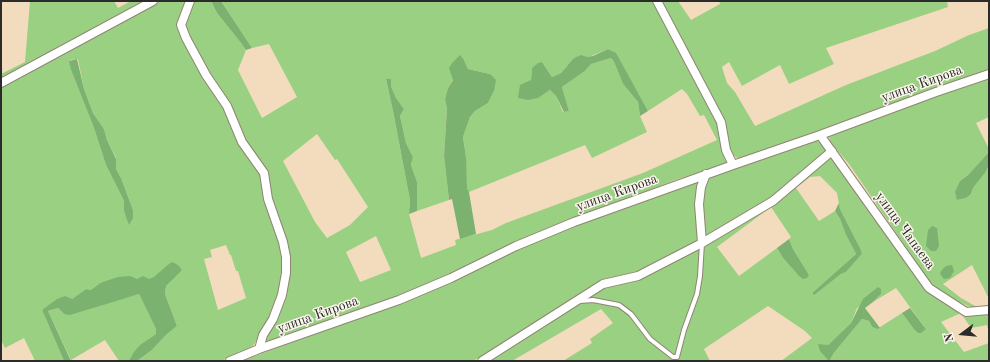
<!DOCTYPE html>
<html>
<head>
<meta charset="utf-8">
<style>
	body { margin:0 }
	#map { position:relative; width:990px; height:362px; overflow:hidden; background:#f3dcbe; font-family:"Old Standard TT",serif }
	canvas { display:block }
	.frame { position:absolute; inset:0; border:2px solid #2b2b2b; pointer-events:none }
	.north { position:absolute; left:942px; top:314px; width:40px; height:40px; -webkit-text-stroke:3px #fbf7ec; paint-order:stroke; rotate:254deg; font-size:11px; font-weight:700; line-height:16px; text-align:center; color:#2b2b2b }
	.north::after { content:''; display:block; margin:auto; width:14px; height:18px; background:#2b2b2b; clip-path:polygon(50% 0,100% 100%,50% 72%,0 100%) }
</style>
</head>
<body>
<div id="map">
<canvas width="990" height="362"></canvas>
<div class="frame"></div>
<div class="north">N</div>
</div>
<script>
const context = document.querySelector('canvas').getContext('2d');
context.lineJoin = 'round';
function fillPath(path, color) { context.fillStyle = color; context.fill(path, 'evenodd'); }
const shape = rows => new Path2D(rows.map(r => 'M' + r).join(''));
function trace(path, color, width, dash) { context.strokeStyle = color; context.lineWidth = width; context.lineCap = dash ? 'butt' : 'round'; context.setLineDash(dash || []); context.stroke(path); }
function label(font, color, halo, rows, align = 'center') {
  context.font = font + ' "Old Standard TT",serif'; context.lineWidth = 3; context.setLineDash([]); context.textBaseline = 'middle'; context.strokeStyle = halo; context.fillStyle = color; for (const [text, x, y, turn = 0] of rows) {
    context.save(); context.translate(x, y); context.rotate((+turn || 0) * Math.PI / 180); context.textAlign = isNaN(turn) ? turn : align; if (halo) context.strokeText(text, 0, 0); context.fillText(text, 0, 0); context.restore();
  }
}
const green = shape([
	[30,1,114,1,118,8,131,1,148,1,1,80,1,74,25,62],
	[160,1,188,1,180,18,226,109,262,174,281,243,283,275,278,298,270,318,253,346,242,352,221,361,137,361,152,350,166,335,177,326,165,294,166,286,173,278,165,267,154,278,149,280,137,279,109,281,100,283,91,290,86,289,72,299,42,310,64,361,35,361,24,338,5,348,1,340,1,85],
	[78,59,84,89,93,113,104,129,107,140,116,158,116,169,121,178,133,210,133,218,124,211,124,201,106,165,94,128,71,70,70,60],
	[226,245,230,255,231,255,236,271,238,271,246,298,218,310,204,259,212,257,210,250],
	[192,1,211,1,217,13,241,43,246,50,238,70,262,118,297,97,269,44,252,48,221,1,654,1,717,120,728,163,675,180,521,240,419,288,262,345,287,283,271,197,265,171,243,139,206,74,183,25],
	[608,49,615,53,648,111,682,89,687,94,700,116,704,115,717,140,643,173,506,223,492,230,455,240,456,245,421,258,409,214,410,200,393,111,386,79,391,79,391,86,396,98,404,109,400,116,406,143,413,157,411,165,417,182,417,211,449,200,444,156,447,109,445,99,448,88,464,60,468,69,490,74,494,91,488,103,475,111,470,117,463,137,466,157,466,175,467,188,469,192,585,145,592,158,647,132,640,116,638,102,623,84,614,62,611,58,591,64,585,71,562,87,569,111,563,112,556,96,550,90,537,98,531,80,532,68,542,62,552,77,561,73,567,66],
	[317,134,335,160,337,159,368,207,350,225,327,238,315,222,283,161],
	[376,236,391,270,360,282,346,252],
	[660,1,678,1,691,20,720,4,719,1,947,1,948,7,826,48,834,64,789,84,780,65,742,86,729,62,722,67,727,83,735,92,755,126,846,85,935,51,969,35,989,28,989,69,740,159,732,155],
	[989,78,989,117,976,123,989,149,989,152,968,175,960,181,957,200,966,198,971,194,973,188,985,173,989,165,989,299,972,265,943,284,961,298,977,307,977,310,944,295,929,281,849,164,831,143,829,137,832,134],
	[810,141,818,141,823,144,828,152,769,200,703,241,636,275,603,282,532,327,473,361,241,361,371,314,538,240,688,183],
	[832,156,932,294,951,308,968,314,989,315,989,333,987,325,971,328,961,313,941,322,964,352,989,343,989,361,781,361,812,338,805,331,768,306,704,349,710,361,563,361,592,343,590,339,613,323,601,309,512,361,485,361,605,286,639,280,711,241],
	[820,176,837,193,840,209,861,250,862,254,846,272,841,274,814,294,812,293,856,254,846,235,840,219,835,211,819,221,796,188,810,177],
	[771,207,791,237,789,239,793,249,809,275,798,275,783,258,777,248,739,276,717,247],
	[896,288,926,329,913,328,902,313,877,329,872,327,869,321,862,319,833,354,828,345,851,323,857,308,881,294,873,302],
	[139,294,156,329,156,334,141,344,129,361,119,361,105,340,71,360,48,311,58,308,64,314]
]);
const forest = shape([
	[211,1,221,1,252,48,246,50,241,43,217,13],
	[608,49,616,53,648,111,640,116,638,102,623,84,614,62,611,58,591,64,585,71,562,87,569,111,564,112,556,96,550,90,538,98,528,100,518,98,520,85,531,80,532,68,538,63,542,62,552,77,561,73,574,58,581,55,587,57,593,56],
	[460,55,464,60,468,69,490,74,496,80,494,91,488,103,475,111,470,117,463,137,466,157,467,188,469,192,476,234,460,239,452,199,449,200,444,156,447,109,445,99,448,88,453,80,449,68,453,62],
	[77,59,84,89,93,113,104,129,107,140,116,159,116,169,121,178,133,210,133,218,129,225,124,211,124,201,106,165,94,128,71,70,69,61],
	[386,79,391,79,391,86,396,98,404,109,400,116,406,143,413,157,411,165,417,182,417,211,409,214,410,200,393,111],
	[989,152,989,165,985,173,973,188,971,194,966,198,957,200,955,192,960,181,968,175],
	[839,203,840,209,861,250,862,254,846,272,841,274,814,295,812,293,856,254,846,235,840,219,835,211],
	[932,226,937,228,939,246,936,251,931,251,926,246,928,230],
	[789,239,793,249,809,275,807,278,803,279,798,275,783,258,777,248],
	[172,262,178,265,182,270,166,286,165,294,177,326,166,335,152,350,137,361,129,361,134,352,141,344,156,334,156,329,139,294,70,315,64,314,58,308,48,311,71,361,64,361,42,310,57,299,65,296,72,299,86,289,91,290,100,283,118,277,130,276,137,279,143,276,149,279,154,277,165,267],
	[952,265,954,271,950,278,944,279,940,274,941,271,946,266],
	[878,287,881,289,881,294,873,302,865,308,880,328,877,329,872,327,869,321,862,319,833,354,829,361,820,351,818,344,828,345,851,323,863,299],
	[910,308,926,329,921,333,918,333,913,328,902,313]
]);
const service = shape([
	[580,301,593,300,619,305,631,314,650,339,673,357,677,357,684,330,697,294,700,276,702,243]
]);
const minor = shape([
	[190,1,181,25,186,38,206,75,227,106,242,142,264,173,268,199,283,242,286,257,286,273,282,295,273,319,263,335,259,349],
	[657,1,721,122,726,150,733,165],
	[1,83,153,1],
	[820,135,929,288,966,312,989,310],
	[702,243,699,204,701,187,706,174],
	[230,361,259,349,399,300,451,278,516,246,574,222,733,165,820,135,936,92,989,74],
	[482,361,603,284,638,276,702,243,773,201,832,151]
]);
const streetNames = [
	["улица Кирова",922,84,-20],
	["улица Кирова",617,193,-20],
	["улица Чапаева",905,231,54],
	["улица Кирова",318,315,-20]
];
fillPath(green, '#9ad082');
fillPath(forest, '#7bb270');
trace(service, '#8f8474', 6);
trace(minor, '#8f8474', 10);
trace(service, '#fff', 4);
trace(minor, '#fff', 8);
label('14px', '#2b2b2b', '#fbf7ec', streetNames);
</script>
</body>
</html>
